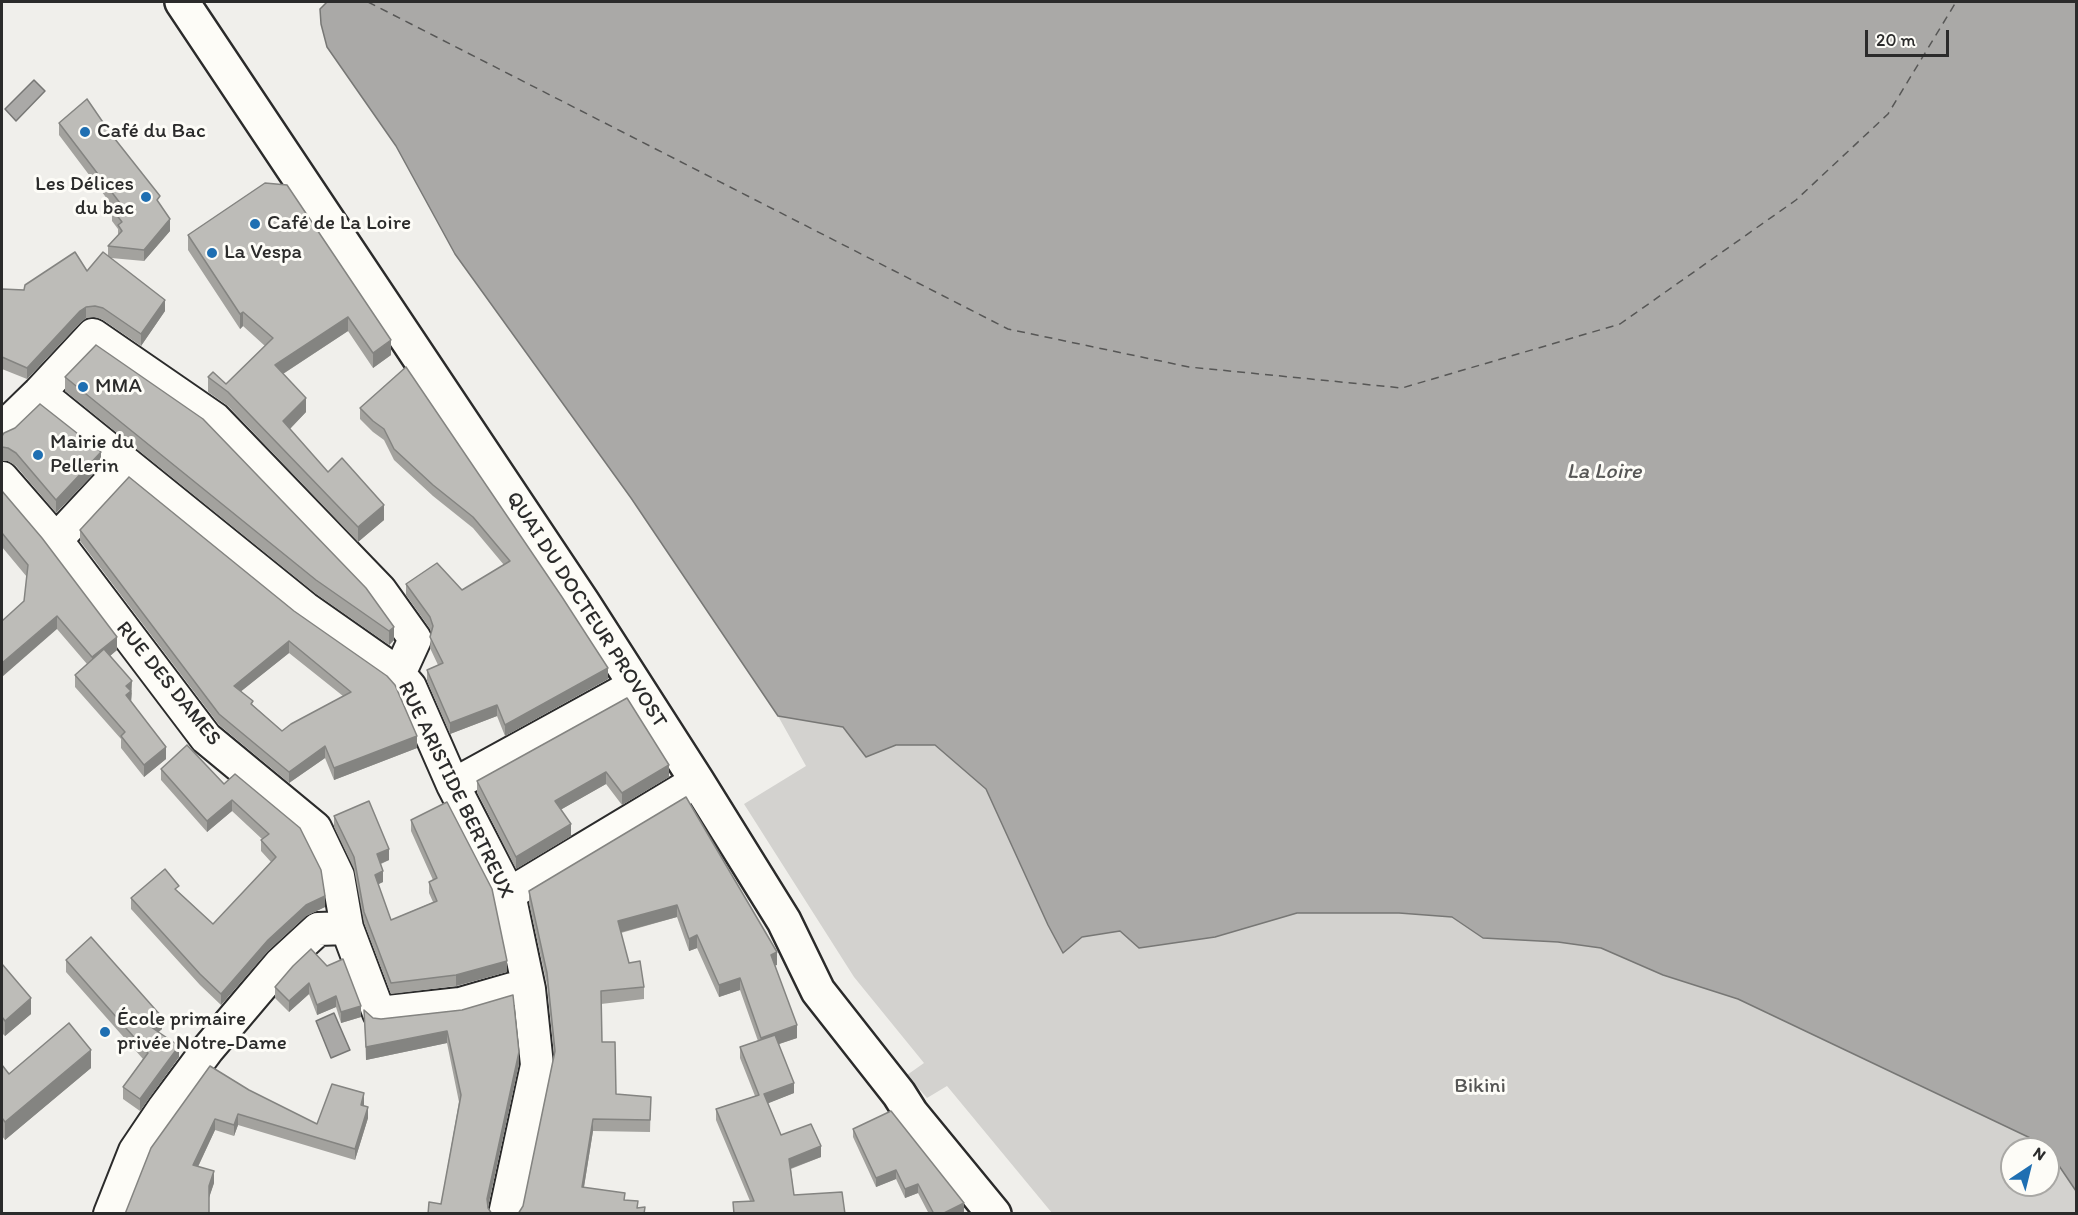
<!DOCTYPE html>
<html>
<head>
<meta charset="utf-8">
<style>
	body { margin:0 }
	#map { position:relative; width:2078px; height:1215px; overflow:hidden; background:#f0efeb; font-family:Itim,sans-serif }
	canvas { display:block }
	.frame { position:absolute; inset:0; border:3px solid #2b2b2b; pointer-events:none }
	.north { position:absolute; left:2000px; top:1137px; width:60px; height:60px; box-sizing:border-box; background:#fdfcf7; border:2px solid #a9a8a5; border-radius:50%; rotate:35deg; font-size:16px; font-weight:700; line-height:24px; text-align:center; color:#2b2b2b }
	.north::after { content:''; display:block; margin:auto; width:21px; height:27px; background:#1f6fb2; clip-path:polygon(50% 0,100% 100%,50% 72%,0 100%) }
	.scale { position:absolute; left:1865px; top:30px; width:84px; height:27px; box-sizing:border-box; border:3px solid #2b2b2b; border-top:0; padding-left:8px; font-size:18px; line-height:21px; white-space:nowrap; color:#2b2b2b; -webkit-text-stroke:4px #fdfcf7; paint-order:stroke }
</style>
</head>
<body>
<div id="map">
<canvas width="2078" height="1215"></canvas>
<div class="frame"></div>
<div class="north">N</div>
<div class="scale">20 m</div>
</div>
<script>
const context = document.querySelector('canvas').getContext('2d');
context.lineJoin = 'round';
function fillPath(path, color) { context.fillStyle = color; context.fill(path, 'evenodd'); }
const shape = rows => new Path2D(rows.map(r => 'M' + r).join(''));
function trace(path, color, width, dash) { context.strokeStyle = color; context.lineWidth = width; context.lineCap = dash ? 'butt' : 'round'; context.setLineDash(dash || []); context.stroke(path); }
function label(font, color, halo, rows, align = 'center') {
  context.font = font + ' Itim,sans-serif'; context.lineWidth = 6; context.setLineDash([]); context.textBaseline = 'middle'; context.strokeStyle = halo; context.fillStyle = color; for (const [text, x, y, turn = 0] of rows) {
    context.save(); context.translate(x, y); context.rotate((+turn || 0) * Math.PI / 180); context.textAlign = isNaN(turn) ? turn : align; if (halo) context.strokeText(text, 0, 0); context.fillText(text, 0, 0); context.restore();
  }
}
const green = shape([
	[778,716,844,727,866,757,896,745,935,745,986,789,1048,925,1063,953,1082,937,1120,931,1215,937,1297,913,1399,913,1452,917,1483,938,1558,942,1601,948,1663,975,1738,999,2046,1145,2076,1191,2076,1213,1052,1213,947,1086,927,1098,907,1075,924,1063,854,977,744,804,806,766],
	[2012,1149,2048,1149,2048,1185,2012,1185]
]);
const water = shape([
	[327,2,2076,2,2076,1191,2045,1145,1738,999,1663,975,1601,948,1558,942,1483,938,1452,917,1399,913,1297,913,1215,937,1139,948,1120,931,1082,937,1063,953,1048,925,986,789,935,745,896,745,866,757,843,727,778,716,631,498,455,254,396,146,327,47,321,24,320,9,327,2],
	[34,80,45,91,16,121,5,109,34,80],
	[334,1013,350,1050,331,1058,316,1021,334,1013]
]);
const ferry = shape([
	[368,2,1008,329,1189,367,1402,388,1620,324,1796,200,1888,114,1956,2]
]);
const minor = shape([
	[39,393,305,608,399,674,410,687,453,785,509,894,529,989,537,1065,505,1214],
	[2,429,39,393,93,335,215,419,380,590,415,639,399,674],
	[2,478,56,540,206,738,315,828,338,876,347,928,318,929,280,964,208,1049,164,1108,135,1151,110,1214],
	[56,540,127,464],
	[453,785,635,685],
	[509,894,697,781],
	[347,928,379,1013,460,1004,512,989,529,989]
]);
const tertiary = shape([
	[182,2,583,603,697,781,784,921,818,991,899,1094,911,1113,994,1214]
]);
const wall = shape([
	[59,123,160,204,170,231,144,261,111,258,165,311,141,346,103,320,95,317,86,318,80,323,27,379,2,369,2,289,24,290,87,271,108,256,108,246,118,235,118,229,112,221,112,209,114,208,59,135],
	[265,183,391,355,373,368,348,331,283,374,306,412,290,429,328,472,384,520,358,542,228,406,208,392,208,377,226,384,265,346,243,326,240,329,188,250,188,235],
	[406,367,608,679,505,736,497,716,450,734,427,681,427,670,438,665,430,648,431,633,430,629,406,595,406,584,462,590,504,565,473,528,433,496,394,460,384,440,373,432,360,419,360,408],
	[65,377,366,588,394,640,389,645,316,594,65,391],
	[2,436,101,466,56,513,16,466,8,461,2,461],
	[129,477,417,748,334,780,325,758,289,783,219,725,80,541,80,530],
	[289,653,343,696,282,731,253,705,241,691],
	[2,491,117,650,110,656,132,693,131,702,166,759,144,777,121,748,121,739,75,687,75,675,87,664,57,629,24,601,27,577,2,547],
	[627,698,669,777,622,805,606,784,560,810,571,836,516,869,477,792,477,781],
	[161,769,224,784,235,774,325,907,306,916,268,951,221,1005,200,985,131,909,131,898,179,892,213,924,271,862,261,851,261,840,262,839,232,811,207,832,161,780],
	[686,797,777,965,775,965,797,1038,779,1044,794,1093,768,1103,781,1135,821,1157,791,1169,794,1195,845,1214,734,1214,733,1202,750,1201,716,1120,716,1109,755,1096,740,1058,740,1047,758,1041,740,990,719,997,697,948,689,951,677,917,621,933,629,963,644,987,644,999,601,1004,602,1042,616,1094,651,1097,650,1132,593,1131,584,1187,625,1200,645,1214,523,1206,554,1055,547,985,529,903,529,891],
	[334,816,389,860,381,864,383,882,378,884,391,920,433,902,429,893,429,882,433,880,411,831,411,820,507,972,456,986,391,994,364,923,354,869,334,827],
	[311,949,361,1017,341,1023,336,1007,317,1015,309,994,289,1012,275,998,275,987],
	[66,960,162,1029,158,1032,179,1057,140,1111,123,1099,123,1087,143,1059,66,972],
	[2,964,31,1014,5,1036,2,1033],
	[364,1010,373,1018,381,1019,462,1010,519,1064,488,1207,441,1204,459,1102,447,1043,366,1060],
	[2,1065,9,1074,91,1068,5,1140,2,1136],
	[249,1090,317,1124,364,1105,368,1118,355,1160,238,1125,234,1136,215,1130,198,1167,214,1183,209,1197,151,1148],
	[853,1129,964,1212,961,1214,929,1214,918,1193,905,1198,896,1179,876,1187,853,1137]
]);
const shadedWall = shape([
	[170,219,170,231,144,261,144,250],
	[165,300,165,311,141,346,141,334],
	[86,307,86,318,80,323,27,379,27,368,80,311],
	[243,312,243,326,240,329,240,314],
	[348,317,348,331,275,379,275,365],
	[391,340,391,355,373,368,373,353],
	[306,398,306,412,283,436,283,421],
	[101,452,101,466,56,513,56,500],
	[384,505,384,520,358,542,358,527],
	[57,616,57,629,2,677,2,663],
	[394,627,394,640,389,645,389,631],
	[117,637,117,650,92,671,92,657],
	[289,641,289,653,234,697,234,686],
	[608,668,608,679,505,736,505,725],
	[132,681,131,703,126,708,126,686],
	[497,705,497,716,450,734,450,723],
	[417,736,417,748,334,780,334,768],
	[325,746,325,758,289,783,289,772],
	[166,747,166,759,144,777,144,765],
	[669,765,669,777,622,805,622,793],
	[606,772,606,784,555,813,555,801],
	[232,800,232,811,207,832,207,821],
	[571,824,571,836,516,869,516,857],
	[389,849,389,860,377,865,377,854],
	[383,871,383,882,375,886,375,875],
	[325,896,325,907,306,916,268,951,221,1005,221,994,268,940,306,905],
	[677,905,677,917,618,933,618,921],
	[697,935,697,948,689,951,689,939],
	[777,952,777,965,771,967,771,955],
	[507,961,507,972,456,986,456,975],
	[740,978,740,990,719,997,719,985],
	[309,983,309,994,289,1012,289,1001],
	[336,996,336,1007,317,1015,317,1005],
	[31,998,31,1014,5,1036,5,1021],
	[361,1006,361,1017,341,1023,341,1012],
	[162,1017,162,1029,151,1039,151,1027],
	[797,1025,797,1038,761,1050,761,1038],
	[447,1031,447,1043,366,1060,366,1047],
	[179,1046,179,1057,140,1111,140,1099],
	[91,1050,91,1068,5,1140,5,1122],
	[519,1052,519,1064,487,1211,487,1199],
	[794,1083,794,1093,764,1105,764,1094],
	[364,1093,364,1105,361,1116,361,1105],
	[368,1107,368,1118,355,1160,355,1149],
	[238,1114,238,1125,234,1136,234,1125],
	[215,1119,215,1130,193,1177,193,1165],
	[593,1119,593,1131,582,1199,582,1187],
	[821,1146,821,1157,789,1169,789,1159],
	[896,1170,896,1179,876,1187,876,1178],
	[214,1171,214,1183,209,1198,209,1186],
	[918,1184,918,1193,905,1198,905,1189],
	[964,1203,964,1212,961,1214,942,1214]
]);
const building = shape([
	[87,99,111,134,160,196,157,200,170,219,144,250,108,246,122,231,118,225,122,222,112,209,120,203,59,123,87,99],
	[265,183,287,185,391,340,373,353,348,317,275,365,306,398,283,421,328,472,342,458,384,505,358,527,228,392,208,377,213,372,226,384,273,338,243,312,240,314,188,235,265,183],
	[75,252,87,271,103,252,165,300,141,334,103,308,95,306,86,307,80,311,27,368,2,357,2,289,24,290,25,285,75,252],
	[96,345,203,419,366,588,394,627,389,631,316,580,65,377,96,345],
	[406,367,562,597,608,668,505,725,497,705,450,723,427,670,443,663,430,637,433,626,430,617,406,584,437,563,462,590,510,561,473,517,433,485,394,449,384,429,373,421,360,408,406,367],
	[40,404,101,452,56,500,16,453,8,448,2,447,2,436,4,433,15,428,40,404],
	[129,477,294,611,387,676,395,685,417,736,334,768,325,746,289,772,219,714,80,530,129,477],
	[289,641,351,692,291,724,282,731,251,704,253,701,234,686,289,641],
	[2,491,42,538,117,637,92,657,57,616,2,663,2,621,24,601,28,565,2,533,2,491],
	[104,649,132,681,126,686,131,691,126,695,166,747,144,765,121,736,125,732,75,675,104,649],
	[627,698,669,765,622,793,606,772,555,801,571,824,516,857,477,781,627,698],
	[187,745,224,784,235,774,300,828,321,870,325,896,306,905,268,940,221,994,200,974,131,898,165,869,179,886,175,889,213,924,276,857,261,840,269,834,232,800,207,821,161,769,187,745],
	[686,797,777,952,771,955,797,1025,761,1038,740,978,719,985,697,935,689,939,677,905,618,921,629,963,640,961,644,987,601,991,602,1042,615,1042,616,1094,651,1097,650,1120,593,1119,582,1187,625,1193,624,1200,638,1201,637,1208,645,1207,644,1214,518,1214,523,1206,555,1051,547,973,529,891,686,797],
	[369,801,389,849,377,854,383,871,375,875,391,920,437,901,429,882,437,878,411,820,447,802,492,889,507,961,456,975,391,983,364,912,354,857,334,816,369,801],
	[91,937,162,1017,151,1027,179,1046,140,1099,123,1087,148,1053,66,960,91,937],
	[311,949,327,966,343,959,361,1006,341,1012,336,996,317,1005,309,983,289,1001,275,987,293,966,311,949],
	[2,964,31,998,5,1021,2,1017,2,964],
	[513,995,519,1052,487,1199,488,1208,492,1214,428,1214,429,1202,441,1204,461,1095,447,1031,366,1047,364,1010,373,1018,381,1019,462,1010,513,995],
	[69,1023,91,1050,5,1122,2,1118,2,1065,9,1074,69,1023],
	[775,1035,794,1083,764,1094,781,1135,811,1124,821,1146,789,1159,794,1195,842,1192,845,1214,734,1214,733,1202,754,1201,716,1109,759,1095,740,1047,775,1035],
	[210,1066,249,1090,317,1124,332,1084,364,1093,361,1105,368,1107,355,1149,238,1114,234,1125,215,1119,193,1165,214,1171,209,1186,209,1214,125,1214,151,1148,210,1066],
	[891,1111,964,1203,942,1214,934,1214,918,1184,905,1189,896,1170,876,1178,853,1129,891,1111]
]);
const markers = [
	[85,132,6,"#1f6fb2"],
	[146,197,6,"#1f6fb2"],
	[255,224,6,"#1f6fb2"],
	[212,253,6,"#1f6fb2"],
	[83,387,6,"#1f6fb2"],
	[38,455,6,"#1f6fb2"],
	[105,1032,6,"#1f6fb2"]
];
const poiNames = [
	["Café du Bac",97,132],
	["Les Délices",134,185,"right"],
	["du bac",134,209,"right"],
	["Café de La Loire",267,224],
	["La Vespa",224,253],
	["MMA",95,387],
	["Mairie du",50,443],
	["Pellerin",50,467],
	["École primaire",117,1020],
	["privée Notre-Dame",117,1044]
];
const streetNames = [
	["QUAI DU DOCTEUR PROVOST",586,610,57],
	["RUE DES DAMES",168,684,51],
	["RUE ARISTIDE BERTREUX",455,790,64]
];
const parkNames = [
	["Bikini",1480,1087]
];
const waterNames = [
	["La Loire",1604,472]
];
fillPath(green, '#d3d2cf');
fillPath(water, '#aaa9a7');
trace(water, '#777775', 1.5);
trace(ferry, '#575756', 1.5, [8, 6]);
trace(minor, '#2b2b2b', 36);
trace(tertiary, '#2b2b2b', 38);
trace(minor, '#fdfcf7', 32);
trace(tertiary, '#fdfcf7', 33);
fillPath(wall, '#a3a29e');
fillPath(shadedWall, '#848481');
fillPath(building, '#bdbcb8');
trace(building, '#848481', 1.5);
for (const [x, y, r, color] of markers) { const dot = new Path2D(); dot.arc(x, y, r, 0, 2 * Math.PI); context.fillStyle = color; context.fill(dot); trace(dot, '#fdfcf7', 2); }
label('21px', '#2b2b2b', '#fdfcf7', poiNames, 'left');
label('21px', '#2b2b2b', '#fdfcf7', streetNames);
label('21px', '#555554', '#fdfcf7', parkNames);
label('italic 22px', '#575756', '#fdfcf7', waterNames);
</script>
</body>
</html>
